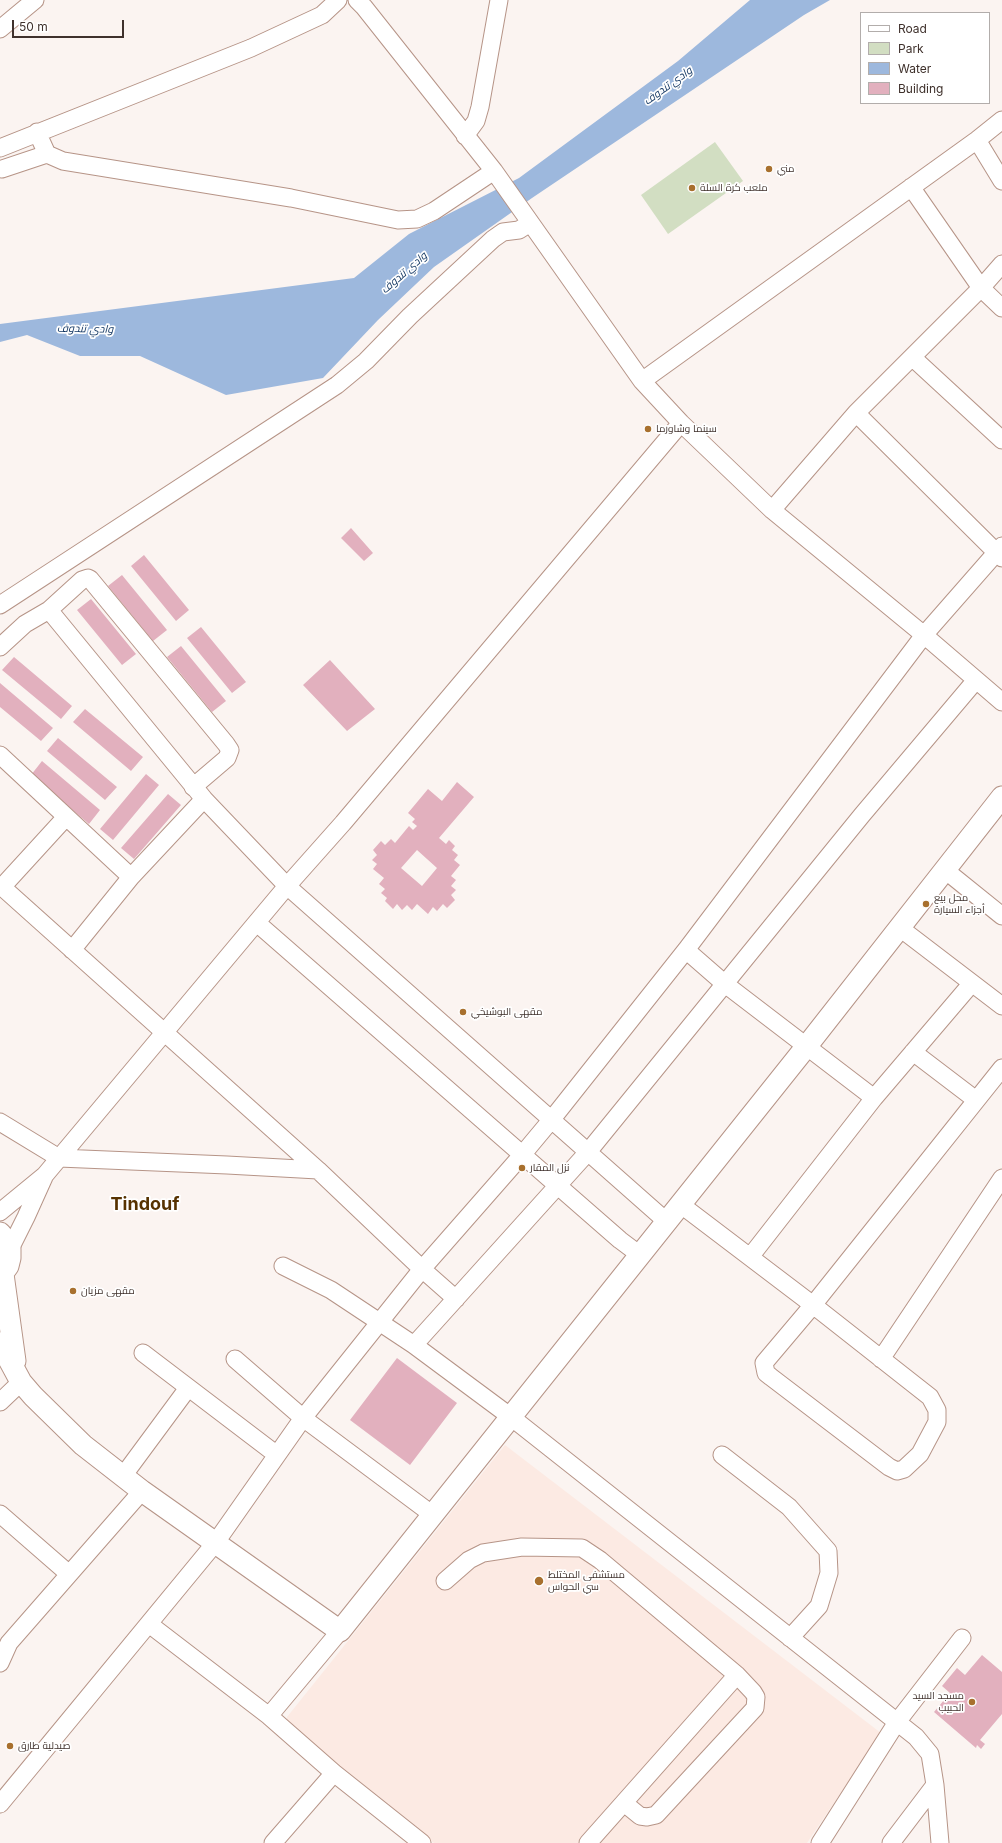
<!DOCTYPE html>
<html>
<head>
<meta charset="utf-8">
<style>
	body { margin:0 }
	#map { position:relative; width:1002px; height:1843px; overflow:hidden; background:#fbf4f1; font-family:Inter,sans-serif }
	canvas { display:block }
	.legend { position:absolute; left:860px; top:12px; width:130px; height:92px; box-sizing:border-box; background:#fff; border:1px solid #b2adab; margin:0; padding:5px 7px; list-style:none; font-size:12px; color:#3f312c }
	.legend li { display:flex; align-items:center; gap:8px; height:20px }
	.legend b { width:20px; border:1px solid #b2adab }
	.scale { position:absolute; left:12px; top:20px; width:112px; height:18px; box-sizing:border-box; border:2px solid #3f312c; border-top:0; padding-left:5px; font-size:12px; line-height:14px; white-space:nowrap; color:#3f312c; -webkit-text-stroke:3px #fff; paint-order:stroke }
</style>
</head>
<body>
<div id="map">
<canvas width="1002" height="1843"></canvas>
<ul class="legend">
<li><b style="height:5px;background:#fff"></b>Road</li>
<li><b style="height:11px;background:#d2dec2"></b>Park</li>
<li><b style="height:11px;background:#9db8dd"></b>Water</li>
<li><b style="height:11px;background:#e2b0be"></b>Building</li>
</ul>
<div class="scale">50 m</div>
</div>
<script>
const context = document.querySelector('canvas').getContext('2d');
context.lineJoin = 'round';
function fillPath(path, color) { context.fillStyle = color; context.fill(path, 'evenodd'); }
const shape = rows => new Path2D(rows.map(r => 'M' + r).join(''));
function trace(path, color, width, dash) { context.strokeStyle = color; context.lineWidth = width; context.lineCap = dash ? 'butt' : 'round'; context.setLineDash(dash || []); context.stroke(path); }
function label(font, color, halo, rows, align = 'center') {
  context.font = font + ' Inter,Cairo,sans-serif'; context.lineWidth = 3.5; context.setLineDash([]); context.textBaseline = 'middle'; context.strokeStyle = halo; context.fillStyle = color; for (const [text, x, y, turn = 0] of rows) {
    context.save(); context.translate(x, y); context.rotate((+turn || 0) * Math.PI / 180); context.textAlign = isNaN(turn) ? turn : align; if (halo) context.strokeText(text, 0, 0); context.fillText(text, 0, 0); context.restore();
  }
}
const built = shape([
	[505,1445,881,1733,807,1843,434,1843,287,1725,287,1717]
]);
const green = shape([
	[715,142,743,181,668,234,641,195]
]);
const water = shape([
	[750,0,830,0,804,15,532,198,434,267,378,320,323,378,226,395,140,356,80,356,27,335,0,342,0,324,354,278,409,234,519,178,678,61]
]);
const building = shape([
	[351,528,373,553,364,561,341,538],
	[144,555,189,610,176,621,131,566],
	[122,575,167,630,153,641,108,586],
	[91,599,136,654,122,665,77,610],
	[201,627,246,682,232,693,187,638],
	[181,646,226,701,212,712,167,657],
	[14,657,72,706,61,719,2,670],
	[330,660,375,709,347,731,303,685],
	[0,683,53,728,41,741,0,707],
	[85,709,143,757,131,771,73,722],
	[58,738,117,787,105,800,47,751],
	[42,761,100,810,89,824,31,775],
	[146,774,159,785,113,840,100,829],
	[457,782,474,797,439,838,446,844,449,840,455,846,452,850,458,855,454,860,460,865,451,876,456,880,451,886,456,890,451,895,455,900,447,908,443,904,437,911,433,907,428,914,417,904,412,910,407,905,402,910,397,904,393,909,385,901,387,898,381,893,385,889,379,884,384,878,373,869,377,864,372,860,377,855,373,850,381,841,385,845,391,839,395,843,409,826,413,830,417,826,412,822,415,819,408,813,428,789,442,801],
	[417,850,437,868,422,886,401,868],
	[168,794,181,805,134,859,121,848],
	[397,1358,457,1403,410,1465,350,1420],
	[982,1655,1002,1672,1002,1714,980,1740,985,1744,981,1749,977,1745,976,1748,934,1712,950,1693,942,1686,957,1668,965,1675]
]);
const minor = shape([
	[357,0,364,7,494,171,642,381,681,423,772,510,924,635,1002,702],
	[0,29,35,0],
	[37,132,47,154,63,161,291,198,398,220,417,219,434,211,494,171],
	[465,136,476,121,480,107,499,0],
	[977,140,1002,181],
	[0,148,251,48,322,15,338,0],
	[2,169,47,154],
	[911,187,981,288,1002,308],
	[912,357,1002,440],
	[642,381,977,140,1002,120],
	[856,413,1002,558],
	[772,510,856,413,981,288,1002,264],
	[0,605,337,385,366,361,410,316,493,239,503,232,519,230,530,223],
	[49,610,82,580,88,578,90,579,226,744,230,750,227,758,193,787],
	[0,647,25,624,49,610,204,799,287,886,666,1221],
	[0,755,131,877],
	[945,870,1002,916],
	[0,885,318,1170,422,1269,456,1299],
	[2,887,66,817],
	[257,923,620,1240,640,1255],
	[900,928,1002,1006],
	[72,950,131,877,204,799],
	[686,950,725,984,874,1098],
	[913,1052,976,1100],
	[0,1122,59,1158,227,1165,318,1170],
	[680,1204,813,1305,930,1397,937,1410,937,1422,920,1454,904,1469,897,1471,889,1467,771,1377,766,1373,764,1363,813,1305,1002,1068],
	[0,1212,45,1175,287,886,343,823,681,423],
	[10,1249,26,1217,44,1177],
	[750,1257,874,1098,972,983],
	[283,1266,331,1290,414,1345,511,1417,916,1737,930,1754,935,1785,940,1843],
	[414,1345,588,1152,862,815,976,680],
	[143,1353,277,1455],
	[235,1359,303,1418,433,1515],
	[881,1359,1002,1178],
	[0,1402,21,1382],
	[722,1455,789,1507,828,1551,829,1573,819,1606,790,1638],
	[123,1476,188,1388],
	[0,1514,69,1574],
	[445,1581,469,1560,483,1553,522,1547,582,1548,600,1560,737,1675,753,1692,756,1697,755,1708,656,1815,647,1817,640,1816,624,1803],
	[149,1624,269,1716,334,1773,422,1843],
	[0,1663,9,1643,142,1491],
	[269,1716,340,1631],
	[0,1804,216,1542,303,1418,422,1269,522,1155,552,1119,686,950,924,635,1002,546],
	[273,1843,334,1773],
	[588,1843,737,1675],
	[820,1843,897,1722,962,1638],
	[891,1843,935,1785]
]);
const major = shape([
	[0,1233,6,1240,10,1249,10,1258,8,1266,0,1277],
	[3,1274,15,1361],
	[0,1343,21,1382,33,1396,83,1445,142,1491,340,1631,806,1047,1002,797]
]);
const markers = [
	[769,169,4,"#a8702e"],
	[692,188,4,"#a8702e"],
	[648,429,4,"#a8702e"],
	[926,904,4,"#a8702e"],
	[463,1012,4,"#a8702e"],
	[522,1168,4,"#a8702e"],
	[73,1291,4,"#a8702e"],
	[539,1581,5,"#a8702e"],
	[972,1702,4,"#a8702e"],
	[10,1746,4,"#a8702e"]
];
const poiNames = [
	["مني",777,169],
	["ملعب كرة السلة",700,188],
	["سينما وشاورما",656,429],
	["محل بيع",934,898],
	["أجزاء السيارة",934,910],
	["مقهى البوشيخي",471,1012],
	["نزل المقار",530,1168],
	["مقهى مزيان",81,1291],
	["مستشفى المختلط",548,1575],
	["سي الحواس",548,1587],
	["مسجد السيد",964,1696,"right"],
	["الحبيب",964,1708,"right"],
	["صيدلية طارق",18,1746]
];
const waterNames = [
	["وادي تندوف",668,86,-36],
	["وادي تندوف",404,273,-41],
	["وادي تندوف",85,329,1]
];
const townNames = [
	["Tindouf",145,1205]
];
fillPath(built, '#fceae3');
fillPath(green, '#d2dec2');
fillPath(water, '#9db8dd');
fillPath(building, '#e2b0be');
trace(minor, '#b69487', 19);
trace(major, '#b69487', 23);
trace(minor, '#fff', 17);
trace(major, '#fff', 21);
for (const [x, y, r, color] of markers) { const dot = new Path2D(); dot.arc(x, y, r, 0, 2 * Math.PI); context.fillStyle = color; context.fill(dot); trace(dot, '#fff', 1.5); }
label('10px', '#3f312c', '#fff', poiNames, 'left');
label('italic 11px', '#0c315e', '#fff', waterNames);
label('bold 18px', '#573200', '#fff', townNames);
</script>
</body>
</html>
